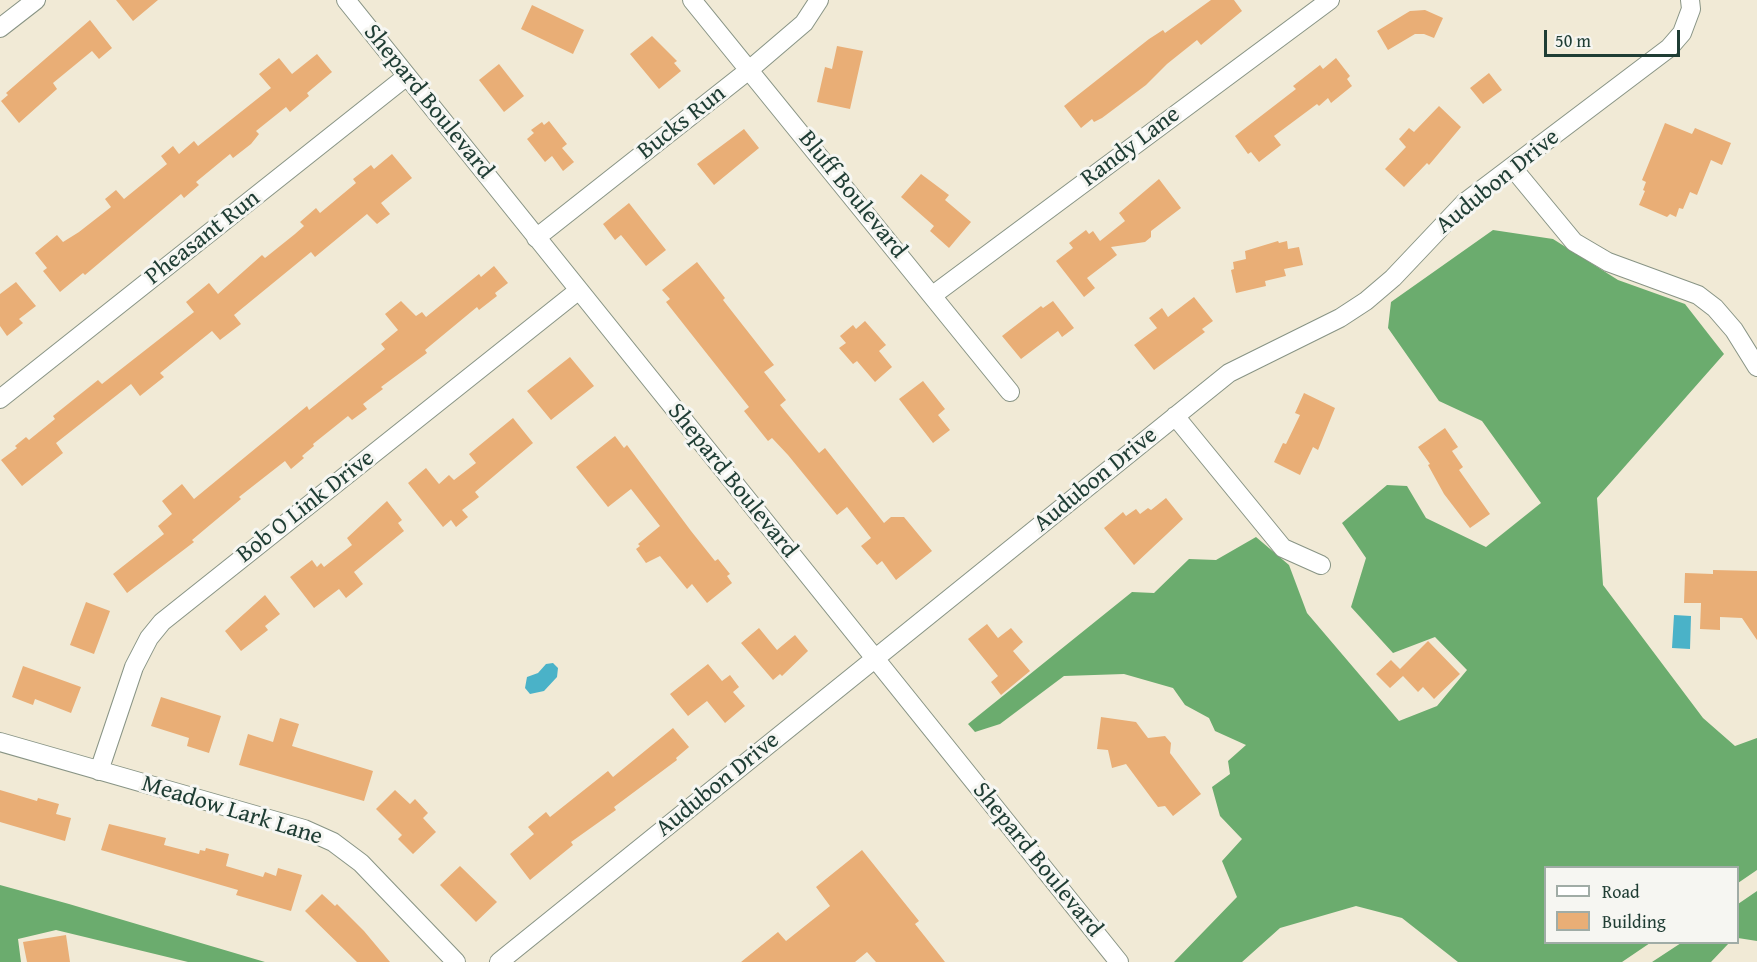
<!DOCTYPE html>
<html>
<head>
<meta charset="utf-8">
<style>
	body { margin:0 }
	#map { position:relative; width:1757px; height:962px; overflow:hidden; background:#f1ead6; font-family:"Gentium Book Plus",serif }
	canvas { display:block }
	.legend { position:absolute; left:1544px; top:866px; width:195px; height:78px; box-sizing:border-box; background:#f6f6f2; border:2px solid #a0aca6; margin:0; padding:8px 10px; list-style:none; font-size:18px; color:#1f3d34 }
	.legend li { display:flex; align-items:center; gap:12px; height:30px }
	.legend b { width:30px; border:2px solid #a0aca6 }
	.scale { position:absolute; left:1544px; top:30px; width:136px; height:27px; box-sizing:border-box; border:3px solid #1f3d34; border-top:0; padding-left:8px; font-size:18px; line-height:21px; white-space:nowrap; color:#1f3d34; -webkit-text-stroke:4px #f6f6f2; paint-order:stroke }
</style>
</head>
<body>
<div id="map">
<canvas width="1757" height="962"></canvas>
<ul class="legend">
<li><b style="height:8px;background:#fff"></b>Road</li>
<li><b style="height:16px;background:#e9ae76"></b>Building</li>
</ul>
<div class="scale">50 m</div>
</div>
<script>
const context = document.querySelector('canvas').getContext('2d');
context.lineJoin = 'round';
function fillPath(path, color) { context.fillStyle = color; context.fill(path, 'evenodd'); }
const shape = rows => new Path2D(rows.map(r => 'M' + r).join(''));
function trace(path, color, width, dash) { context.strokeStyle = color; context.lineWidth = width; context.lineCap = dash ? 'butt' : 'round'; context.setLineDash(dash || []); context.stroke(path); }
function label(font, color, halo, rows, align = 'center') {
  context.font = font + ' "Gentium Book Plus",serif'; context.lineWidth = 6; context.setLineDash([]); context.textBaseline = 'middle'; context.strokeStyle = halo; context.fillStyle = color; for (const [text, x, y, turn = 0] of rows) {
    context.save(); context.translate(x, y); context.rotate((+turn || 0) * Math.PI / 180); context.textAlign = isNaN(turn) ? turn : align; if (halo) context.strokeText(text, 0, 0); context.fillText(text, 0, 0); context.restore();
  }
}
const forest = shape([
	[1493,230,1553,239,1618,280,1685,304,1724,354,1597,498,1603,585,1703,718,1735,746,1757,738,1757,870,1738,883,1738,868,1546,868,1546,942,1650,943,1622,962,1458,962,1402,918,1356,906,1280,928,1242,962,1174,962,1237,897,1222,861,1242,839,1220,816,1212,787,1230,774,1228,761,1246,745,1215,731,1209,718,1185,705,1173,688,1124,674,1064,676,1000,724,975,732,968,724,1132,592,1154,593,1189,559,1216,560,1256,537,1289,565,1307,613,1399,721,1437,706,1467,670,1435,637,1393,653,1351,607,1366,558,1342,523,1387,485,1407,486,1426,518,1486,547,1541,503,1482,421,1439,401,1388,328,1391,302],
	[0,885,69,904,265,962,188,962,56,930,18,939,21,962,0,962],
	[1757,891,1757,941,1738,938,1738,904],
	[1681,943,1681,942,1729,943,1711,962,1652,962]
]);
const water = shape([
	[1674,615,1691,616,1690,649,1672,648],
	[553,663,558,668,557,677,544,691,530,694,525,688,527,677,538,673,546,664]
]);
const building = shape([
	[116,0,158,0,133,21],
	[1211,0,1234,0,1242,11,1201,45,1197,40,1167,64,1146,85,1102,118,1094,122,1092,119,1081,128,1064,106,1149,39,1163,30,1165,33],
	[532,5,584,30,573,54,521,29],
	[1425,10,1443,18,1434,38,1424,34,1415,34,1388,50,1377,31,1410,11],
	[90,20,112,48,99,59,92,51,53,83,57,89,19,123,1,101,8,95,6,93],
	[652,36,677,61,674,63,681,71,659,89,630,54],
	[837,46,863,51,850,109,817,102,825,67,832,69],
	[317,54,332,72,307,93,309,96,290,112,286,107,256,131,259,134,251,144,233,158,230,154,196,182,199,185,184,198,181,194,85,275,83,273,60,292,43,271,47,268,35,253,57,235,63,242,79,232,111,207,105,199,116,190,124,199,167,164,161,156,173,146,179,154,194,141,198,146,271,88,259,74,279,58,292,74],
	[1336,58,1350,76,1347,79,1352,86,1331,103,1328,98,1319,106,1317,104,1274,136,1281,145,1259,162,1251,152,1248,154,1235,136,1296,89,1293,86,1320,65,1323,69],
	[499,64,524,96,504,112,479,80],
	[1489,73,1502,90,1483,104,1470,88],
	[1439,106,1461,127,1429,165,1427,163,1404,187,1385,169,1406,147,1399,139,1409,128,1414,132],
	[549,121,567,144,562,148,574,162,563,171,552,156,545,162,527,139,534,133,531,130,542,122,544,125],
	[1665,123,1692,134,1695,128,1731,143,1722,165,1711,160,1697,195,1690,192,1683,209,1679,208,1676,217,1670,214,1667,217,1639,205,1645,191,1643,190,1646,182,1642,180],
	[744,129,759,148,714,185,697,164],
	[392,154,412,178,381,203,390,214,377,224,367,214,315,257,311,252,234,315,241,324,220,340,212,331,160,373,164,377,140,396,131,384,56,443,63,453,22,486,1,460,17,448,15,446,26,437,29,440,55,419,53,416,98,380,102,384,194,312,186,302,209,283,218,294,262,255,265,258,295,234,304,226,300,222,316,208,320,213,356,183,353,179,371,165,374,169],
	[921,174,949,195,945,200,971,222,949,248,930,231,934,226,901,197],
	[1159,179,1181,208,1151,231,1151,237,1145,242,1111,247,1117,255,1087,278,1095,288,1084,297,1056,261,1073,248,1069,243,1086,230,1089,234,1093,231,1100,241,1125,221,1119,213],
	[629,203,666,250,646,266,621,235,615,240,603,224],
	[1278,241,1279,243,1287,241,1288,249,1299,247,1303,265,1284,269,1286,276,1265,281,1266,286,1236,293,1231,270,1234,269,1233,262,1246,259,1245,251],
	[697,262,725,298,723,300,774,365,764,372,786,400,780,405,819,453,825,448,884,523,891,517,904,517,932,551,896,580,882,561,877,565,861,546,871,538,847,507,837,515,788,455,772,438,768,441,744,411,749,407,666,302,670,299,662,290],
	[494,266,508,283,495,293,497,296,479,310,477,307,425,350,427,353,381,387,383,389,363,404,367,409,352,420,348,416,313,444,314,446,302,456,304,458,291,469,285,461,239,497,241,499,192,540,194,542,127,593,113,574,164,534,158,526,172,514,162,501,182,484,194,499,307,406,309,410,385,349,381,344,398,330,385,314,401,301,416,316,422,312,426,317,479,274,481,277],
	[16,282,36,306,19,319,23,323,7,336,0,326,0,294],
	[1194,297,1213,321,1202,329,1205,332,1154,370,1134,345,1157,328,1149,318,1162,308,1168,317],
	[1053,301,1074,328,1062,337,1058,331,1021,359,1002,336,1041,306,1043,308],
	[865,321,886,345,879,351,892,367,875,382,857,361,853,364,839,348,846,343,840,336,853,325,856,329],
	[570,357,594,386,551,420,527,391],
	[923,381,945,409,938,415,950,430,933,443,899,399],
	[1304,393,1335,408,1318,450,1313,447,1300,475,1274,462,1283,443,1286,444,1300,415,1295,413],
	[513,418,533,443,475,492,479,497,462,510,468,517,456,527,451,520,443,527,408,483,426,468,439,484,449,475,454,480,476,463,469,454],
	[1445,428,1458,447,1452,451,1463,467,1459,470,1490,514,1470,528,1444,494,1428,465,1430,464,1418,447],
	[615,436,624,448,627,445,691,531,715,561,718,559,730,574,727,576,732,583,707,603,692,584,687,589,660,556,646,563,636,549,640,546,638,544,660,526,631,489,608,507,576,467],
	[1166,498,1183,519,1134,565,1104,528,1123,512,1126,516,1136,509,1140,514,1148,508,1151,510],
	[387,501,402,520,398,523,404,531,354,572,363,584,346,598,339,589,314,608,290,577,312,560,317,567,321,563,324,567,352,545,347,538],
	[1713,570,1757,571,1757,640,1742,618,1720,617,1720,630,1700,629,1701,603,1684,603,1685,573,1713,574],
	[265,595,280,614,265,626,268,630,241,651,225,631],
	[86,602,110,611,94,654,70,645],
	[987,624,998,638,1011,628,1023,642,1013,651,1030,671,1001,695,991,682,998,676,968,639],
	[759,628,777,650,795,635,808,651,782,676,780,674,773,680,741,643],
	[1428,641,1460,674,1434,699,1423,687,1418,692,1403,676,1390,688,1376,674,1391,660,1400,669],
	[708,664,722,681,730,675,739,687,733,692,745,706,725,723,707,701,688,716,670,694],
	[23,666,81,687,71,713,35,699,33,705,12,697],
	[161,697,221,716,209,753,187,746,189,738,151,726],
	[1101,717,1136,722,1148,738,1165,736,1171,743,1170,753,1201,794,1173,816,1165,806,1158,807,1126,764,1112,768,1108,750,1097,749],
	[280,718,299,724,292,746,373,771,364,801,239,765,248,734,273,742],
	[673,728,689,747,676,758,677,760,614,807,616,810,571,842,573,845,530,880,510,854,534,834,528,827,546,812,550,817,608,771,613,777],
	[0,790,37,801,38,798,59,804,56,814,71,818,65,841,0,822],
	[395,790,410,804,415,799,428,813,423,818,436,832,413,854,398,839,402,835,376,809],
	[109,824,166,838,164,845,199,854,200,850,205,851,206,848,229,854,226,866,263,877,265,872,276,876,278,868,302,875,291,911,236,895,238,890,101,850],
	[862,850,919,921,915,924,945,962,876,962,867,952,855,962,741,962,778,932,786,941,830,906,816,887],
	[460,866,497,902,476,922,440,885],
	[322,894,335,906,337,904,364,931,390,962,357,962,305,911],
	[66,935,70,962,27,962,23,942]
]);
const minor = shape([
	[346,0,1119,962],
	[692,0,1010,392],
	[0,28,36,0],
	[1512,167,1574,242,1608,262,1698,295,1715,308,1734,330,1757,367],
	[536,238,749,70,804,23,819,0],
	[933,295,1330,0],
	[0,399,407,76],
	[1175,416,1283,548,1321,565],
	[0,742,304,829,333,842,361,863,456,962],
	[99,771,134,667,149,638,162,622,579,290],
	[499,962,1229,373,1340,318,1366,301,1393,278,1464,203,1669,48,1682,33,1691,9,1690,0]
]);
const streetNames = [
	["Shepard Boulevard",428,102,51],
	["Bucks Run",682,123,-38],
	["Randy Lane",1131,147,-37],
	["Audubon Drive",1498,182,-39],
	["Bluff Boulevard",852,195,51],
	["Pheasant Run",203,238,-38],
	["Audubon Drive",1096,480,-39],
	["Shepard Boulevard",732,481,51],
	["Bob O Link Drive",306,507,-38],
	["Audubon Drive",718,785,-39],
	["Meadow Lark Lane",232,811,17],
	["Shepard Boulevard",1037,860,51]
];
fillPath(forest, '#6bac6e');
fillPath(water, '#4ab2c8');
fillPath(building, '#e9ae76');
trace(minor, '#889485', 20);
trace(minor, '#fff', 18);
label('24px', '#1f3d34', '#f6f6f2', streetNames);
</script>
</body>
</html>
